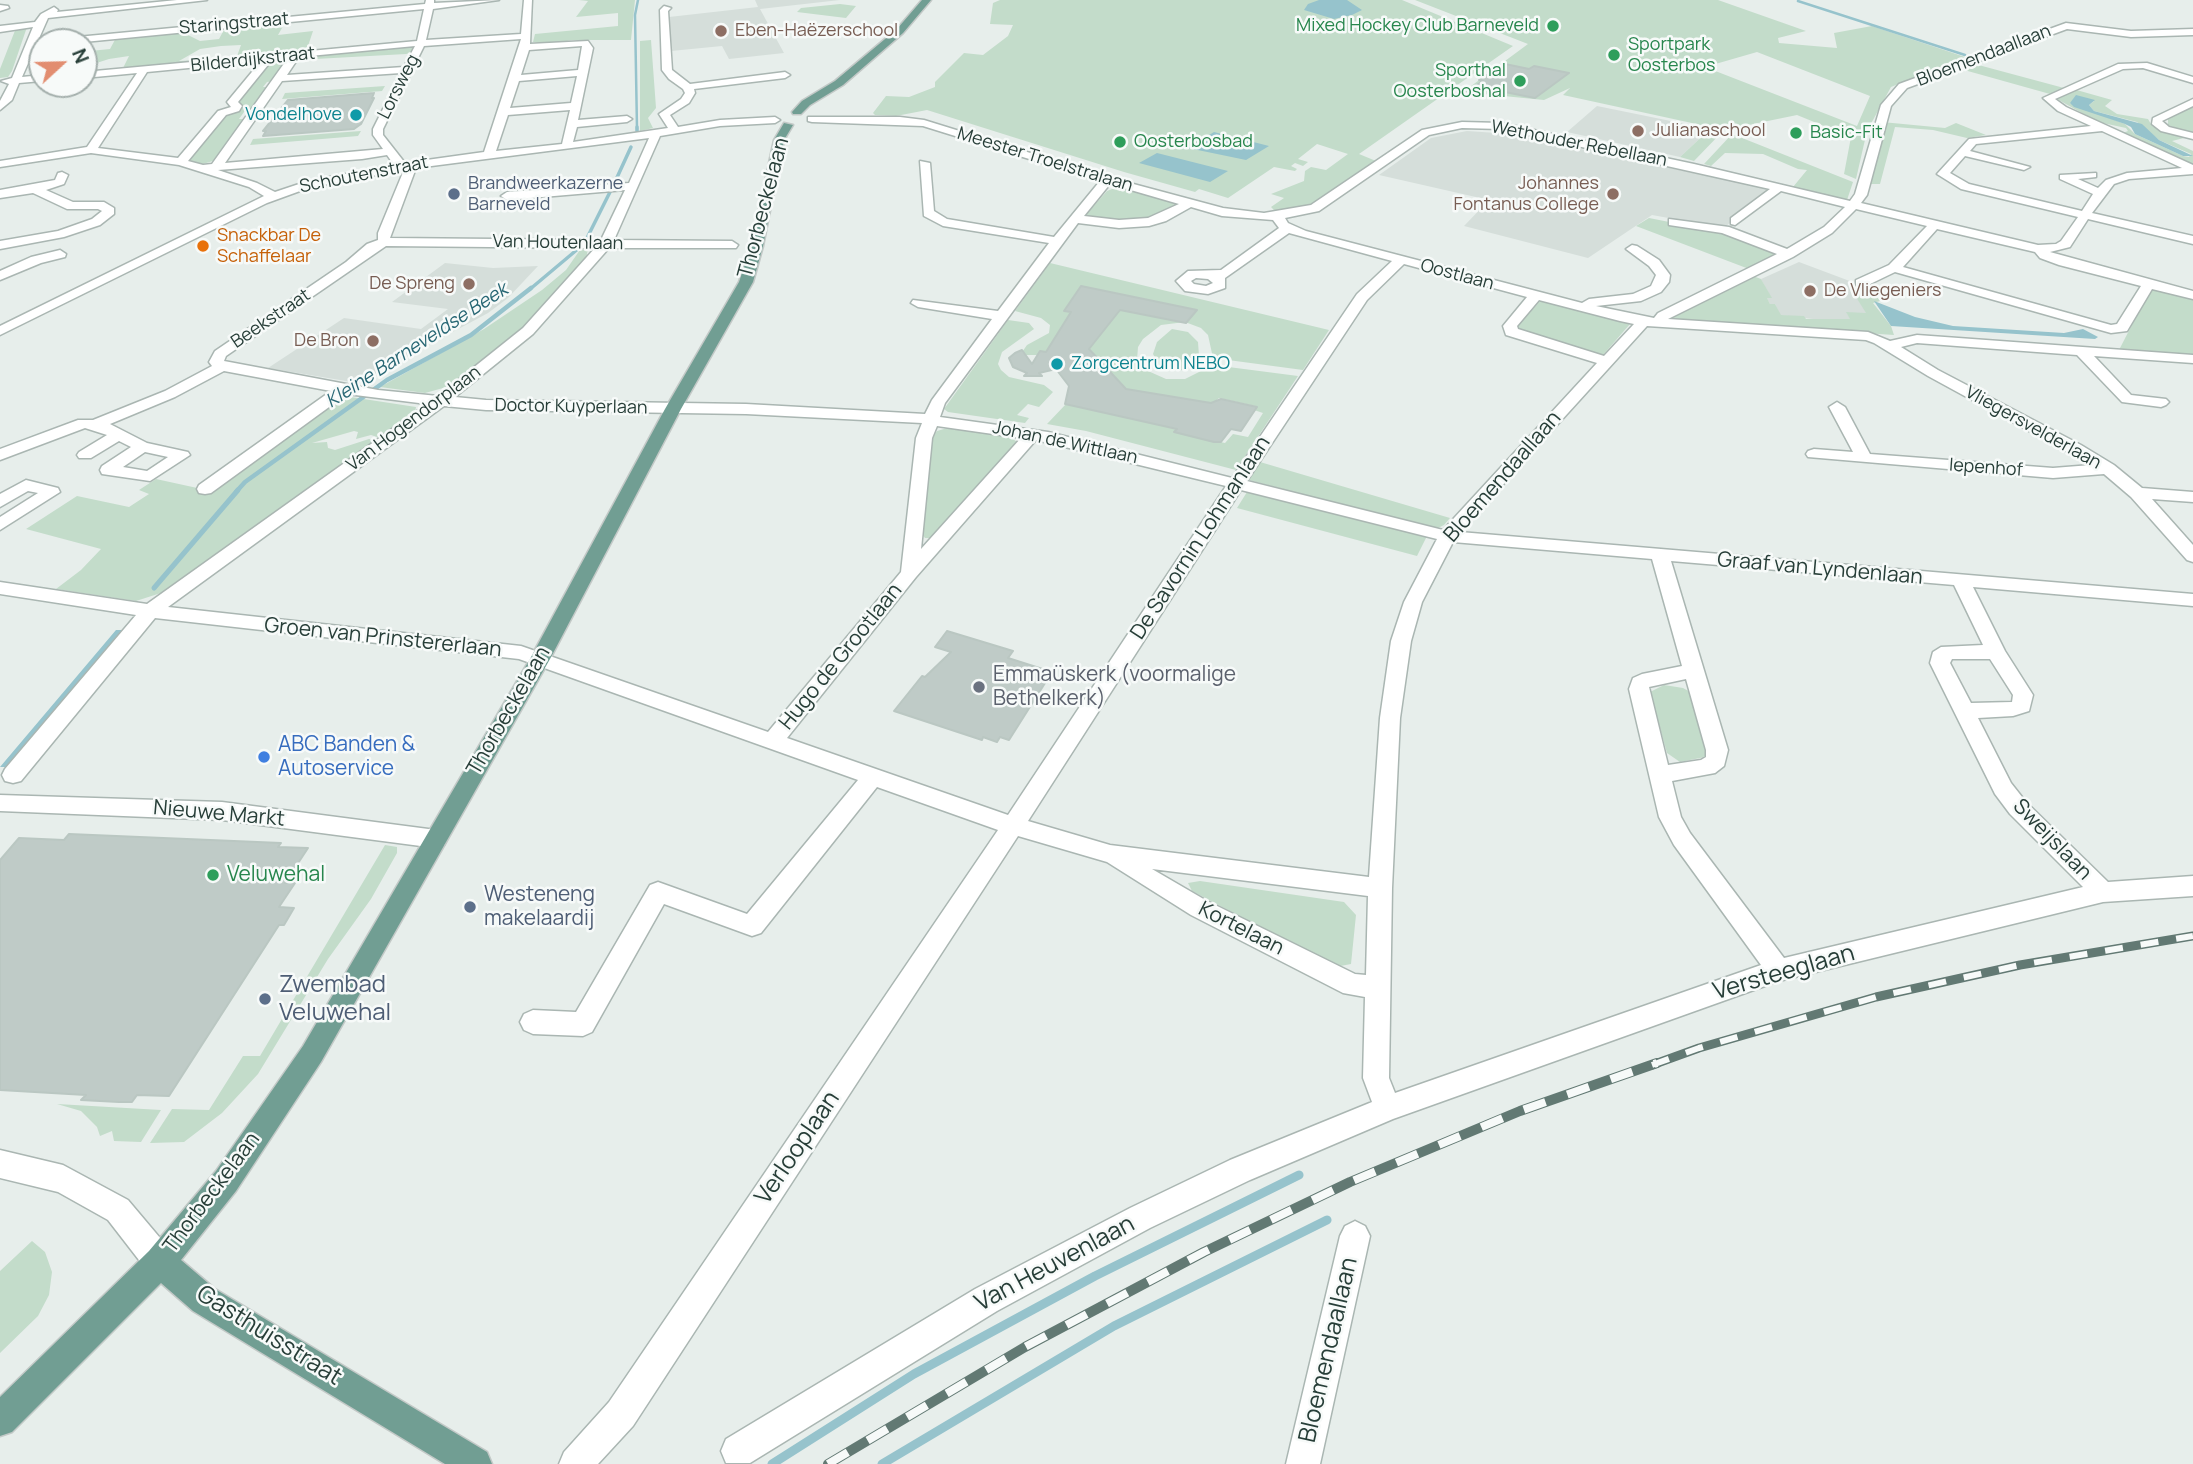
<!DOCTYPE html>
<html>
<head>
<meta charset="utf-8">
<style>
	body { margin:0 }
	#map { position:relative; width:2193px; height:1464px; overflow:hidden; background:#e7eeeb; font-family:Manrope,sans-serif }
	canvas { display:block }
	.north { position:absolute; left:28px; top:28px; width:70px; height:70px; box-sizing:border-box; background:#f7faf9; border:2px solid #a4afac; border-radius:50%; rotate:68deg; font-size:19px; font-weight:700; line-height:28px; text-align:center; color:#273e38 }
	.north::after { content:''; display:block; margin:auto; width:24px; height:32px; background:#e28d70; clip-path:polygon(50% 0,100% 100%,50% 72%,0 100%) }
</style>
</head>
<body>
<div id="map">
<canvas width="2193" height="1464"></canvas>
<div class="north">N</div>
</div>
<script>
const context = document.querySelector('canvas').getContext('2d');
context.lineJoin = 'round';
function fillPath(path, color) { context.fillStyle = color; context.fill(path, 'evenodd'); }
const shape = rows => new Path2D(rows.map(r => 'M' + r).join(''));
function trace(path, color, width, dash) { context.strokeStyle = color; context.lineWidth = width; context.lineCap = dash ? 'butt' : 'round'; context.setLineDash(dash || []); context.stroke(path); }
function label(font, color, halo, rows, align = 'center') {
  context.font = font + ' Manrope,sans-serif'; context.lineWidth = 5; context.setLineDash([]); context.textBaseline = 'middle'; context.strokeStyle = halo; context.fillStyle = color; for (const [text, x, y, turn = 0] of rows) {
    context.save(); context.translate(x, y); context.rotate((+turn || 0) * Math.PI / 180); context.textAlign = isNaN(turn) ? turn : align; if (halo) context.strokeText(text, 0, 0); context.fillText(text, 0, 0); context.restore();
  }
}
const built = shape([
	[755,0,840,0,760,9,784,53,729,59,722,46,671,51,669,17,758,7],
	[1597,106,1710,129,1680,157,1567,132],
	[1467,131,1511,134,1768,189,1724,228,1652,215,1588,258,1464,226,1489,200,1379,175,1431,138],
	[1799,262,1863,286,1852,289,1867,313,1847,313,1851,319,1821,320,1780,315,1775,304,1770,304,1766,297,1771,298,1761,279],
	[445,263,493,268,538,266,508,298,488,313,358,383,268,368,344,318,421,329,448,309,392,302]
]);
const green = shape([
	[579,0,635,0,631,40,572,40,551,44,533,42,535,34,618,26,618,13,576,17,588,1],
	[1000,0,1402,0,1513,46,1359,154,1376,161,1327,196,1311,205,1276,212,1271,207,1284,198,1271,194,1304,181,1305,171,1311,167,1326,170,1348,154,1317,144,1298,159,1308,162,1303,166,1295,163,1291,166,1297,169,1295,171,1274,167,1228,198,1199,189,1195,192,1124,172,927,110,896,116,875,115,873,113,886,96,909,97,935,87,935,82,964,53,983,55,1008,36,1013,25,990,24,993,3],
	[1415,0,1718,0,1806,31,1778,38,1779,43,1837,48,1834,33,1872,26,1965,57,1891,87,1867,131,1856,179,1844,174,1851,137,1797,115,1724,130,1563,95,1570,88,1544,100,1463,92,1528,44],
	[1757,52,1870,96,1857,126,1705,67],
	[840,4,856,6,846,18,797,12,801,8],
	[286,21,278,35,313,31,306,52,236,59,241,45,221,46,200,49,179,61,198,60,196,63,122,70,129,56,109,59,84,67,84,42,68,42,90,40,86,47,90,51,110,49,117,36,190,31,188,35,200,41,219,39,226,26],
	[27,27,12,71,8,77,0,78,0,69,16,28],
	[651,40,656,108,648,118,653,128,640,131,640,41],
	[413,47,410,53,406,54,297,60,302,57],
	[273,59,290,59,274,81,267,82,263,87,269,87,252,111,244,112,239,119,246,119,216,160,203,164,185,160,224,114,237,109,235,101,268,61],
	[1971,63,2064,88,2050,94,1957,68],
	[385,86,382,91,282,99,285,93],
	[2073,89,2112,100,2105,106,2117,114,2148,119,2152,126,2188,137,2172,141,2193,151,2193,165,2123,133,2128,131,2126,128,2098,122,2057,99,2059,95],
	[2094,101,2089,105,2094,111,2137,122,2159,140,2191,154,2189,157,2183,156,2135,134,2125,124,2070,103],
	[2193,107,2193,134,2168,125,2168,119],
	[1882,122,1945,128,1956,123,1986,135,1967,138,1933,130,1895,127,1880,184,1868,184],
	[1710,129,1722,132,1694,161,1680,157],
	[361,131,358,136,250,145,253,139],
	[1732,134,1853,182,1847,200,1793,187,1807,170,1798,169,1763,154,1725,153,1711,166,1704,164],
	[1117,187,1177,204,1179,206,1151,219,1121,221,1084,217,1107,191],
	[1649,218,1725,233,1777,252,1777,255,1749,269,1636,226],
	[582,247,588,249,586,259,529,322,502,348,454,385,425,393,380,387,484,329,542,290,566,270],
	[1050,263,1329,330,1303,370,1213,358,1208,335,1201,328,1185,322,1161,325,1143,339,1138,347,1137,360,1148,371,1166,379,1185,379,1213,365,1298,376,1236,470,1086,431,1047,424,1066,404,1187,426,1182,433,1225,443,1233,434,1248,437,1263,413,1254,410,1255,406,1219,398,1211,405,1126,390,1088,347,1074,312,1045,355,1020,355,1027,345,1049,333,1050,325,1041,318,1015,311],
	[1753,276,1761,279,1772,298,1767,298,1770,304,1775,304,1781,315,1804,316,1806,319,1850,319,1846,312,1866,313,1851,289,1863,286,1872,289,1880,301,1873,303,1891,326,1894,335,1673,320,1673,316],
	[2152,286,2193,297,2193,355,2119,350],
	[1542,299,1630,324,1603,355,1515,329],
	[1008,320,1029,323,1034,329,1002,352,998,364,1001,370,1009,377,1044,385,1053,392,1039,407,1028,404,1017,415,1029,418,1025,423,948,412,944,409],
	[1172,329,1188,332,1198,342,1199,356,1195,363,1184,370,1171,371,1160,367,1153,354,1157,342],
	[344,396,416,407,415,412,380,438,371,435,356,439,358,432,354,431,312,443,327,442,328,448,335,450,369,439,379,441,164,592,136,601,56,589,81,570,101,549,26,529,77,496,129,507,149,494,139,490,156,479,211,491],
	[954,426,1006,434,1017,442,931,538,925,538,921,533,931,439,937,431],
	[1260,462,1450,518,1444,525,1436,529,1249,480],
	[1247,492,1427,536,1417,556,1237,508],
	[1664,685,1683,688,1692,693,1708,743,1705,757,1680,762,1667,753,1650,692],
	[385,845,397,847,397,853,371,899,328,959,258,1074,222,1113,184,1142,150,1143,172,1109,209,1110,243,1056,260,1056],
	[1200,881,1344,902,1356,915,1351,964,1335,967,1192,891,1188,883],
	[57,1104,161,1110,141,1142,114,1141,112,1131,100,1136,97,1127,81,1111],
	[32,1241,45,1252,52,1272,49,1295,38,1316,0,1353,0,1271]
]);
const water = shape([
	[1319,0,1347,0,1362,10,1352,15,1334,19,1304,10,1308,4],
	[2076,95,2095,100,2089,105,2094,111,2142,124,2159,140,2193,156,2183,156,2135,134,2131,127,2125,124,2074,107,2070,103],
	[1214,132,1269,146,1246,160,1188,148],
	[1157,153,1228,171,1210,182,1139,163],
	[1874,301,1915,317,1953,326,2064,333,2083,329,2098,337,2095,339,1891,326],
	[116,630,125,630,11,767,0,767]
]);
const streamFar4 = shape([
	[1798,1,1965,55],
	[637,129,635,15,638,0]
]);
const streamFar3 = shape([
	[637,127,637,131],
	[614,184,631,147],
	[587,238,611,190],
	[529,290,579,248]
]);
const streamFar2 = shape([
	[236,492,245,482,387,380,471,335,531,288]
]);
const streamFar1 = shape([
	[154,588,238,490]
]);
const stream = shape([
	[772,1464,914,1374,1095,1276,1299,1175],
	[882,1464,1114,1326,1327,1220]
]);
const building = shape([
	[1505,64,1529,69,1534,66,1569,73,1535,98,1475,86,1483,81,1479,80,1505,64],
	[374,93,372,98,374,98,361,124,354,129,263,136,266,131,263,131,288,100,374,93],
	[1081,286,1197,310,1186,323,1120,310,1089,349,1126,389,1211,403,1221,399,1257,407,1241,431,1231,429,1221,442,1214,442,1174,432,1177,429,1065,404,1069,386,1056,369,1039,373,1042,376,1024,376,1027,373,1013,367,1009,358,1015,353,1022,350,1032,364,1040,351,1046,352,1071,312,1064,311,1081,286],
	[947,631,1013,651,1008,658,1052,672,1009,740,1000,737,997,742,983,737,982,740,894,711,922,676,925,677,951,652,935,647,947,631],
	[69,834,281,843,278,847,308,848,285,883,295,883,279,907,294,908,284,925,279,925,169,1096,137,1095,132,1102,119,1102,81,1100,86,1095,0,1090,0,860,19,838,64,840,69,834]
]);
const minor = shape([
	[177,0,207,0,48,18,22,77,42,75,42,81,19,83,12,100,0,110,0,101,9,84,1,81,12,78,33,27,0,32,0,26,35,22,41,14,54,7,58,10,57,12,177,0],
	[426,0,434,0,434,3,499,0,433,9,426,40,521,34,524,0,532,0,530,44,588,41,593,48,578,120,627,116,632,119,627,122,577,127,573,142,668,128,659,114,681,99,685,93,683,89,669,79,662,70,660,10,664,6,671,8,668,11,672,70,690,84,785,72,790,75,785,78,694,89,695,93,689,103,670,115,678,127,720,120,775,117,780,120,775,123,720,126,660,136,614,240,732,241,738,245,736,248,609,248,533,334,455,397,486,400,746,404,925,414,932,400,992,319,918,307,911,303,913,300,998,311,1049,243,943,226,924,216,920,161,930,163,934,211,947,219,1054,237,1100,181,923,126,812,122,808,121,808,117,900,117,924,120,1111,178,1223,208,1264,213,1311,205,1422,130,1462,122,1501,123,1694,164,1850,201,1855,194,1881,105,1899,84,2066,23,2131,31,2193,29,2193,35,2131,37,2067,29,1907,88,1891,106,1867,195,1861,203,2038,245,2056,244,2061,241,2078,217,1961,189,1937,174,1969,139,2091,126,2058,111,2043,98,2118,64,2147,63,2193,77,2193,83,2143,68,2123,69,2055,99,2066,107,2193,165,2193,174,2129,179,2114,184,2092,213,2193,236,2193,244,2088,219,2070,247,2050,252,2193,291,2193,299,2152,289,2127,331,2111,333,1895,272,1866,286,1856,286,1856,280,1889,265,1927,226,1856,209,1832,233,1793,257,1668,319,1868,332,1890,341,1917,335,2193,355,2193,363,2094,356,2131,395,2166,399,2169,402,2166,405,2161,407,2122,402,2077,355,1917,343,1901,347,1938,370,2081,445,2114,465,2142,488,2193,492,2193,502,2152,499,2193,545,2193,562,2187,560,2131,497,2104,474,2053,478,1808,457,1806,454,1808,451,1814,449,1853,452,1829,407,1837,402,1845,407,1870,454,2053,468,2091,465,1928,376,1874,343,1866,340,1647,326,1460,532,2193,594,2193,606,1973,587,2005,651,2033,695,2029,711,2013,716,1978,718,2011,783,2026,802,2108,882,2193,876,2193,896,2103,902,1779,981,1393,1119,1250,1180,1150,1228,997,1311,750,1463,726,1463,721,1451,726,1439,975,1289,1130,1208,1230,1160,1372,1102,1363,1078,1365,997,1343,993,1191,915,1107,862,1018,836,633,1426,598,1464,559,1464,564,1452,609,1402,998,830,877,787,761,933,752,936,664,904,592,1032,583,1036,533,1034,524,1030,520,1022,524,1014,533,1010,576,1012,650,885,658,882,747,914,858,780,519,659,155,618,21,781,13,783,5,781,2,775,5,769,136,615,0,594,0,582,147,604,427,404,347,394,211,493,205,494,199,493,197,489,199,485,331,391,224,371,175,397,110,424,147,443,188,452,190,455,150,481,102,474,100,470,102,466,131,447,119,441,91,458,79,458,77,455,79,452,107,435,85,428,0,460,0,449,78,420,93,420,165,391,212,366,209,362,215,351,346,262,367,244,378,240,378,233,404,170,311,187,267,203,0,335,0,326,264,196,249,187,179,165,91,153,0,167,0,161,87,147,137,73,84,78,84,72,417,41,424,9,84,42,51,42,56,39,425,4,426,0],
	[521,39,484,152,405,163,383,135,383,129,424,46,521,39],
	[415,46,404,67,287,75,299,57,415,46],
	[582,46,578,70,521,75,529,50,582,46],
	[288,58,212,164,203,165,188,161,226,115,239,111,242,106,238,102,272,60,288,58],
	[261,61,227,102,231,107,218,111,178,158,98,148,147,72,261,61],
	[401,73,373,129,373,135,383,149,225,163,282,81,401,73],
	[577,76,571,103,510,108,519,81,577,76],
	[570,110,562,144,496,151,508,115,570,110],
	[1462,128,1501,129,1770,189,1731,218,1731,224,1735,225,1781,191,1845,207,1824,227,1787,249,1729,227,1669,219,1669,225,1722,233,1777,254,1658,313,1654,318,1596,306,1641,301,1661,292,1669,282,1670,275,1659,260,1637,246,1632,245,1626,249,1649,266,1656,275,1651,286,1633,294,1589,299,1582,303,1306,231,1288,223,1285,218,1319,211,1429,135,1462,128],
	[2102,131,2182,168,2127,173,2106,180,2098,188,2078,179,2096,177,2096,173,2060,175,2060,179,2093,194,2082,211,1969,184,1950,173,1965,156,2024,170,2030,167,1970,151,1976,144,2102,131],
	[649,138,629,183,507,192,501,196,507,200,625,190,601,240,390,238,416,168,649,138],
	[387,155,394,165,308,181,275,192,257,183,218,170,362,159,387,155],
	[1110,184,1179,204,1148,218,1119,220,1084,216,1110,184],
	[1191,207,1222,216,1273,220,1279,228,1221,270,1188,271,1176,281,1185,291,1208,294,1225,288,1225,278,1289,233,1392,261,1357,294,1232,478,1048,432,940,417,945,403,1078,223,1119,228,1149,226,1166,221,1191,207],
	[1937,229,2035,252,2040,258,2059,265,2141,286,2117,324,2111,325,1903,267,1937,229],
	[386,246,595,248,523,328,438,396,378,390,224,361,226,356,386,246],
	[1404,264,1527,297,1503,326,1506,335,1597,363,1443,530,1247,481,1367,300,1404,264],
	[1196,278,1208,279,1213,283,1206,286,1194,284,1191,281,1196,278],
	[1539,300,1620,321,1634,324,1604,356,1518,329,1517,326,1539,300],
	[444,406,486,410,746,414,922,423,916,438,901,572,768,732,521,646,168,607,444,406],
	[937,426,1021,438,921,549,932,438,937,426],
	[1036,440,1226,486,1008,815,787,738,916,577,1036,440],
	[145,452,168,457,147,471,123,467,145,452],
	[1241,490,1437,539,1404,602,1391,641,1380,718,1369,877,1110,845,1028,821,1241,490],
	[1453,542,1652,559,1682,666,1642,674,1633,678,1629,689,1659,817,1674,845,1761,965,1395,1093,1389,1078,1392,888,1400,718,1411,641,1422,602,1453,542],
	[1671,561,1954,585,1983,645,1941,647,1933,652,1930,663,1995,794,2010,814,2083,887,1784,958,1690,833,1681,817,1672,781,1715,773,1724,766,1728,750,1671,561],
	[1952,659,1990,659,2013,695,2012,702,1971,703,1950,663,1952,659],
	[1686,679,1706,750,1706,757,1701,760,1668,765,1649,687,1686,679],
	[1152,869,1368,896,1366,975,1355,974,1207,901,1152,869],
	[0,5,8,6,9,8,0,11,0,5],
	[2193,99,2193,106,2162,121,2169,127,2193,133,2193,139,2161,131,2152,124,2153,118,2193,99],
	[62,172,68,175,64,184,46,190,73,202,104,202,114,208,114,214,100,225,64,237,0,249,0,241,58,231,92,219,102,211,98,209,67,209,33,193,0,198,0,190,55,180,58,173,62,172],
	[60,250,66,254,65,257,41,263,0,280,0,271,31,257,60,250],
	[26,480,58,488,60,492,0,530,0,517,38,493,28,491,0,507,0,494,26,480],
	[0,795,222,802,436,830,444,833,447,839,444,845,436,848,222,820,0,811,0,795],
	[0,1150,63,1165,128,1200,171,1251,175,1262,171,1273,160,1277,149,1273,108,1220,58,1192,0,1178,0,1150],
	[1355,1221,1365,1226,1370,1236,1320,1464,1286,1464,1340,1236,1345,1226,1355,1221]
]);
const major = shape([
	[922,0,931,0,903,33,843,85,810,105,801,114,793,114,792,112,802,101,835,81,897,29,922,0],
	[784,123,793,125,784,140,763,246,753,282,681,409,550,659,321,1062,236,1191,181,1260,215,1289,487,1452,492,1464,445,1464,193,1311,161,1283,12,1432,0,1436,0,1397,149,1251,216,1171,303,1046,530,659,665,409,739,282,751,246,774,140,784,123]
]);
const railFar1 = shape([
	[1652,1065,1699,1048,1876,997,2020,965,2193,936]
]);
const rail = shape([
	[828,1464,1025,1347,1204,1252,1350,1182,1520,1111,1657,1063]
]);
const markers = [
	[1553,26,7,"#2e9e5b"],
	[721,31,7,"#8d6e63"],
	[1614,55,7,"#2e9e5b"],
	[1520,81,7,"#2e9e5b"],
	[356,115,7,"#0f9aa8"],
	[1638,131,7,"#8d6e63"],
	[1796,133,7,"#2e9e5b"],
	[1120,142,7,"#2e9e5b"],
	[454,194,7,"#5c6f8a"],
	[1613,194,7,"#8d6e63"],
	[203,246,7,"#e8710a"],
	[469,284,7,"#8d6e63"],
	[1810,291,7,"#8d6e63"],
	[373,341,7,"#8d6e63"],
	[1057,364,7,"#0f9aa8"],
	[979,687,7,"#6b7280"],
	[264,757,7,"#3f7fe0"],
	[213,875,7,"#2e9e5b"],
	[470,907,7,"#5c6f8a"],
	[265,999,7,"#5c6f8a"]
];
const farStreetnames = [
	["Staringstraat",234,24,-5],
	["Bloemendaallaan",1984,56,-21],
	["Bilderdijkstraat",253,60,-6],
	["Lorsweg",399,87,-63],
	["Wethouder Rebellaan",1579,144,11],
	["Meester Troelstralaan",1045,160,17],
	["Schoutenstraat",364,175,-11],
	["Van Houtenlaan",558,243,1],
	["Oostlaan",1457,275,15],
	["Beekstraat",271,319,-34],
	["Doctor Kuyperlaan",571,407,1],
	["Van Hogendorplaan",414,419,-37],
	["Vliegersvelderlaan",2033,428,29],
	["Johan de Wittlaan",1065,443,12],
	["Iepenhof",1986,468,4]
];
const farLeisurenames = [
	["Mixed Hockey Club Barneveld",1539,26,"right"],
	["Sportpark",1628,45],
	["Oosterbos",1628,66],
	["Sporthal",1506,71,"right"],
	["Oosterboshal",1506,92,"right"],
	["Basic-Fit",1810,133],
	["Oosterbosbad",1134,142]
];
const farEducationnames = [
	["Eben-Haëzerschool",735,31],
	["Julianaschool",1652,131],
	["Johannes",1599,184,"right"],
	["Fontanus College",1599,205,"right"],
	["De Spreng",455,284,"right"],
	["De Vliegeniers",1824,291],
	["De Bron",359,341,"right"]
];
const farCulturenames = [
	["Vondelhove",342,115],
	["Zorgcentrum NEBO",1071,364,"left"]
];
const farServicenames = [
	["Brandweerkazerne",468,184],
	["Barneveld",468,205]
];
const farFoodnames = [
	["Snackbar De",217,236],
	["Schaffelaar",217,257]
];
const farWaternames = [
	["Kleine Barneveldse Beek",417,346,-33]
];
const streetNames = [
	["Thorbeckelaan",764,208,-75],
	["Bloemendaallaan",1503,477,-49],
	["De Savornin Lohmanlaan",1201,538,-57],
	["Graaf van Lyndenlaan",1820,569,5],
	["Groen van Prinstererlaan",383,638,6],
	["Hugo de Grootlaan",841,657,-51],
	["Thorbeckelaan",509,711,-60],
	["Nieuwe Markt",219,814,5],
	["Sweijslaan",2052,840,46],
	["Kortelaan",1241,929,27],
	["Thorbeckelaan",212,1193,-53]
];
const worshipNames = [
	["Emmaüskerk (voormalige",993,675],
	["Bethelkerk)",993,699]
];
const shopNames = [
	["ABC Banden &",278,745],
	["Autoservice",278,769]
];
const leisureNames = [
	["Veluwehal",227,875]
];
const serviceNames = [
	["Westeneng",484,895],
	["makelaardij",484,919]
];
const nearStreetnames = [
	["Versteeglaan",1784,973,-16],
	["Verlooplaan",798,1148,-56],
	["Van Heuvenlaan",1055,1264,-28],
	["Gasthuisstraat",269,1336,32],
	["Bloemendaallaan",1329,1350,-77]
];
const nearServicenames = [
	["Zwembad",279,985],
	["Veluwehal",279,1013]
];
fillPath(built, '#d5deda');
fillPath(green, '#c3dcca');
fillPath(water, '#96c3cc');
trace(streamFar4, '#96c3cc', 2.5);
trace(streamFar3, '#96c3cc', 3.5);
trace(streamFar2, '#96c3cc', 4.5);
trace(streamFar1, '#96c3cc', 5);
trace(stream, '#96c3cc', 9);
fillPath(building, '#bfcbc7');
trace(building, '#bac7c2', 2);
trace(minor, '#aab6b2', 3);
trace(major, '#c3c9c7', 3);
fillPath(minor, '#fff');
fillPath(major, '#719e93');
trace(railFar1, '#627973', 9);
trace(rail, '#627973', 10);
trace(railFar1, '#f7faf9', 6, [18]);
trace(rail, '#f7faf9', 8, [23]);
for (const [x, y, r, color] of markers) { const dot = new Path2D(); dot.arc(x, y, r, 0, 2 * Math.PI); context.fillStyle = color; context.fill(dot); trace(dot, '#f7faf9', 2.5); }
label('18px', '#273e38', '#f7faf9', farStreetnames);
label('18px', '#27864d', '#f7faf9', farLeisurenames, 'left');
label('18px', '#785e54', '#f7faf9', farEducationnames, 'left');
label('18px', '#0d838f', '#f7faf9', farCulturenames, 'right');
label('18px', '#4e5e75', '#f7faf9', farServicenames, 'left');
label('18px', '#c56008', '#f7faf9', farFoodnames, 'left');
label('italic 19px', '#286774', '#f7faf9', farWaternames);
label('21px', '#273e38', '#f7faf9', streetNames);
label('21px', '#5b616d', '#f7faf9', worshipNames, 'left');
label('21px', '#366cbe', '#f7faf9', shopNames, 'left');
label('21px', '#27864d', '#f7faf9', leisureNames, 'left');
label('21px', '#4e5e75', '#f7faf9', serviceNames, 'left');
label('24px', '#273e38', '#f7faf9', nearStreetnames);
label('24px', '#4e5e75', '#f7faf9', nearServicenames, 'left');
</script>
</body>
</html>
